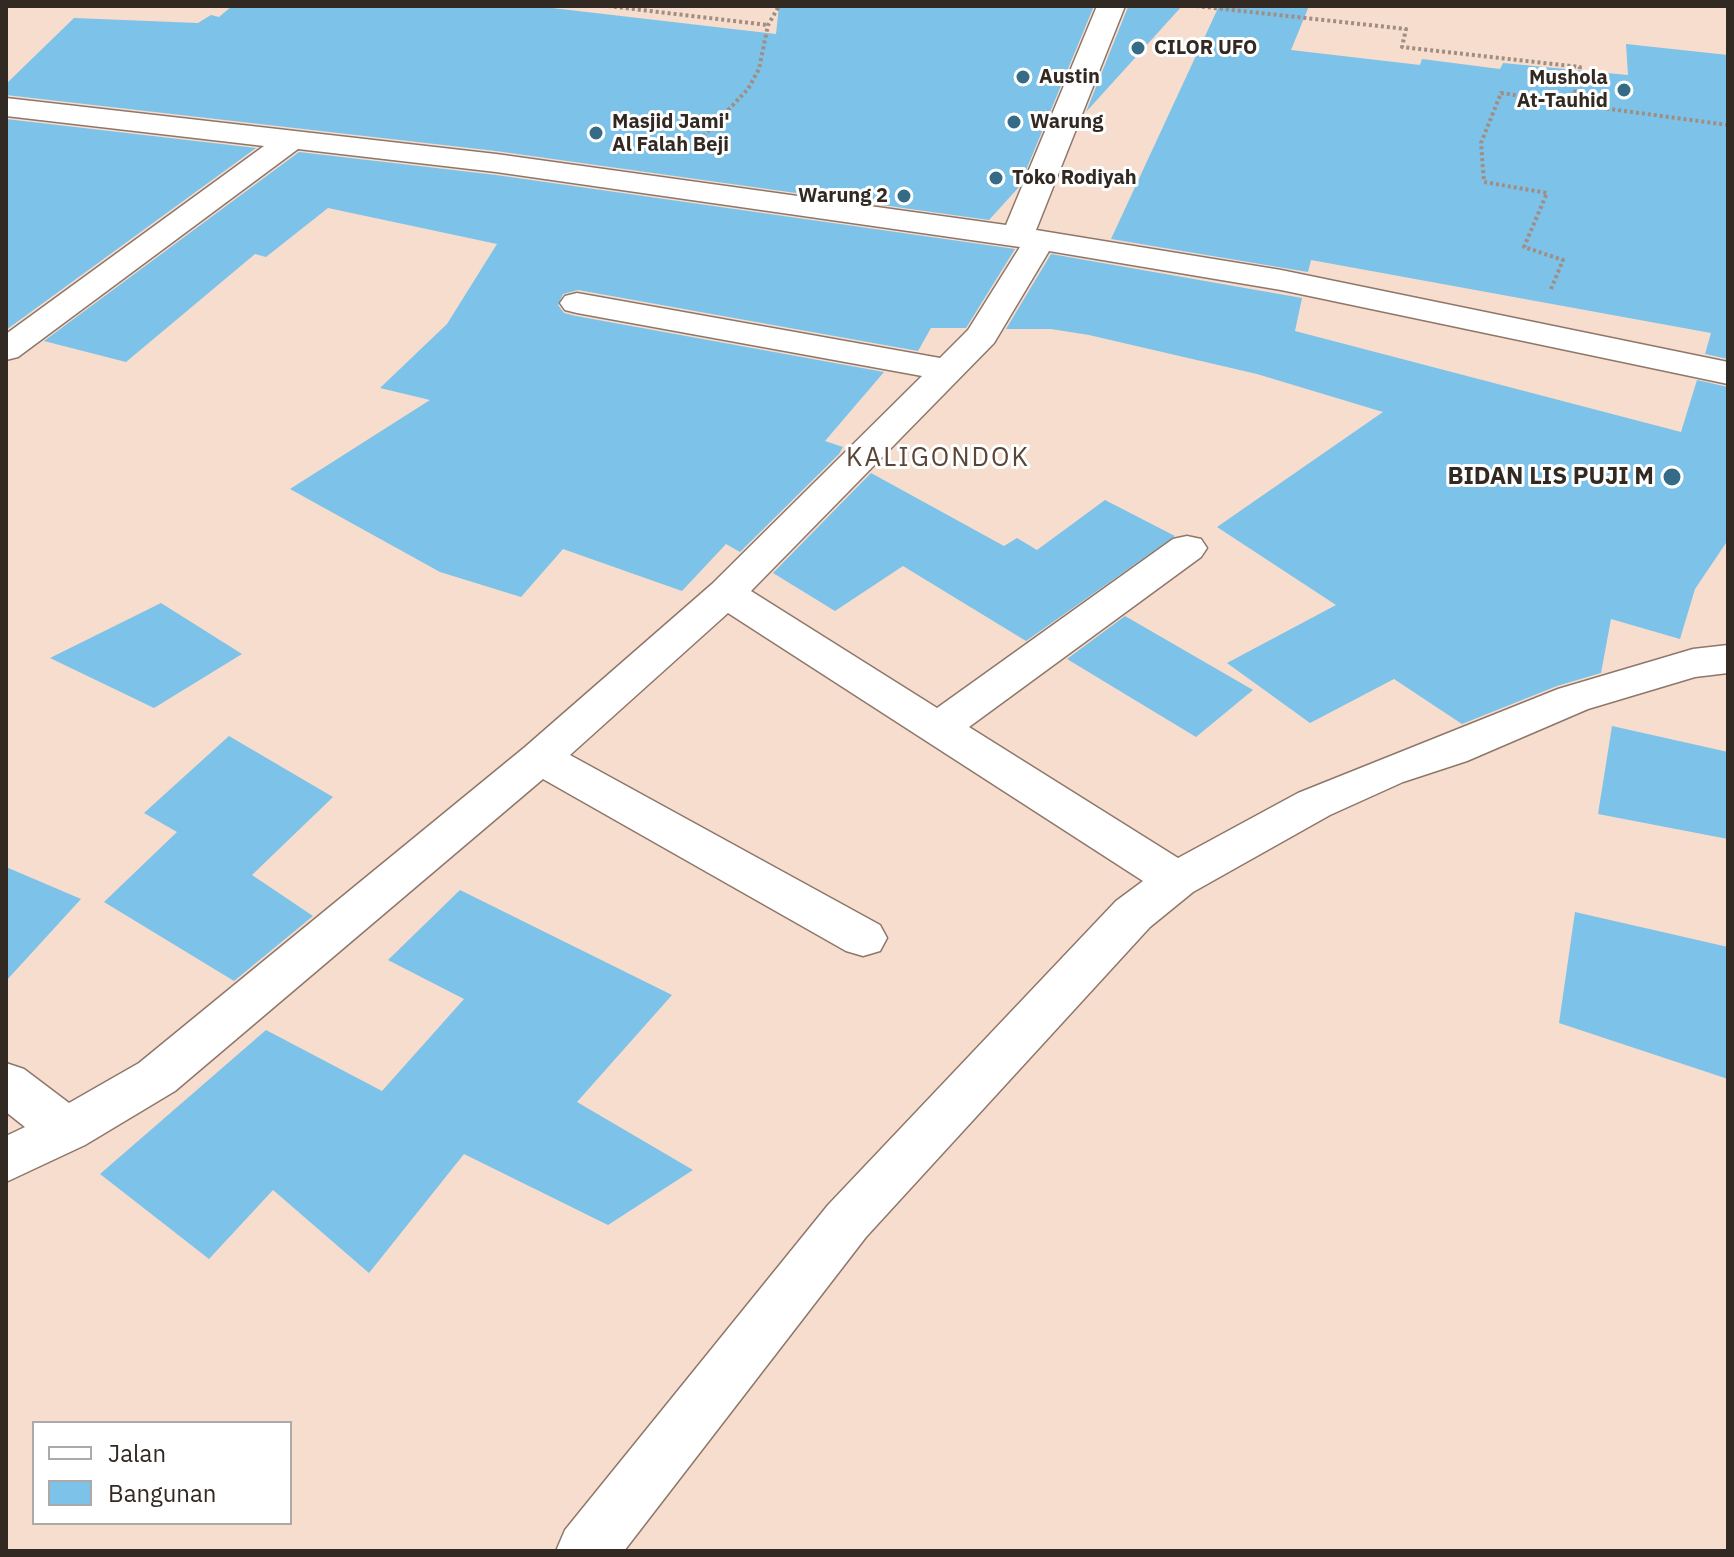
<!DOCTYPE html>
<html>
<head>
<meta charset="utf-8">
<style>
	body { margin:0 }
	#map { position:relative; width:1734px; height:1557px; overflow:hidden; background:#f6ddcd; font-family:"IBM Plex Sans",sans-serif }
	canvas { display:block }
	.frame { position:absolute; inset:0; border:8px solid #322923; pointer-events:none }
	.legend { position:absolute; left:32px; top:1421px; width:260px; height:104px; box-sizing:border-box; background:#fff; border:2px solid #ada9a7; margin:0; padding:10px 14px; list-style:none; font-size:24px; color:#322923 }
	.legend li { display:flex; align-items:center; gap:16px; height:40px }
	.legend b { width:40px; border:2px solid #ada9a7 }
</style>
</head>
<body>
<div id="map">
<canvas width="1734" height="1557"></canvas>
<div class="frame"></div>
<ul class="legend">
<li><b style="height:10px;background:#fff"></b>Jalan</li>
<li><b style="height:22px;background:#7dc2e9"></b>Bangunan</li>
</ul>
</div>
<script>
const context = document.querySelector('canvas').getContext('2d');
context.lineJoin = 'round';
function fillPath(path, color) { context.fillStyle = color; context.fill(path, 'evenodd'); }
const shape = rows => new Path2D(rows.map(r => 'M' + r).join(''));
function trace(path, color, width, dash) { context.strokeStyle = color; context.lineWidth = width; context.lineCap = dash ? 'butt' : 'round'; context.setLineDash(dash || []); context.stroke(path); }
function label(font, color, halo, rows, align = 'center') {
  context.font = font + ' "IBM Plex Sans",sans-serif'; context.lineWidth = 6; context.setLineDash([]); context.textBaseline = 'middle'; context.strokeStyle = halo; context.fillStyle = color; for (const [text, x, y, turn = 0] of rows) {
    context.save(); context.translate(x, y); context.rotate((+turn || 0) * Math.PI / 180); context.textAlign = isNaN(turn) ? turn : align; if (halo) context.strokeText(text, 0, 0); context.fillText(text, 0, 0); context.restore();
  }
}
const building = shape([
	[232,6,535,6,776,34,779,6,1094,6,1019,187,989,220,496,151,6,95,6,84,74,18,198,23,211,15,219,17],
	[1128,6,1182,6,1086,112,1128,7],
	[1219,6,1309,6,1291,50,1420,65,1422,59,1500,69,1503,63,1628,75,1626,44,1728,55,1728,359,1705,354,1711,333,1311,260,1308,272,1111,239],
	[6,119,256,148,6,330],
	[299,152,496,175,1015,249,966,328,931,328,918,351,578,290,563,294,558,305,564,313,576,316,884,372,825,441,843,447,839,454,740,552,726,544,682,591,563,549,521,597,440,572,290,489,430,400,380,388,447,324,497,244,328,208,266,257,255,254,126,362,44,341],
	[1051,254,1302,298,1295,331,1681,432,1697,380,1728,387,1728,540,1695,589,1680,639,1611,619,1601,673,1557,686,1462,724,1394,679,1310,723,1227,663,1336,605,1217,527,1383,412,1257,374,1089,335,1051,329,1006,329],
	[871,473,1004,546,1017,538,1037,550,1105,500,1175,536,1026,641,903,566,835,611,773,573],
	[161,603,242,654,154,708,50,658],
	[1125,616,1253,690,1196,737,1067,659],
	[1612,726,1728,752,1728,839,1598,814],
	[229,736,333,797,252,875,313,916,234,981,104,902,177,832,144,813],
	[6,867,81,899,6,981],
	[460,890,672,995,577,1102,693,1170,608,1225,464,1154,369,1273,273,1190,209,1259,100,1174,266,1030,382,1091,464,999,388,960],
	[1575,912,1728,947,1728,1079,1559,1023]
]);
const path = shape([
	[608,6,768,25],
	[1196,6,1406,29,1402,47,1580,67,1573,104,1728,125],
	[695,145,748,89,759,69,768,25,779,6],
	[1551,289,1563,260,1524,247,1547,193,1484,182,1481,143,1501,93,1573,104]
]);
const minor = shape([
	[1097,6,1125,6,1036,230,1281,270,1728,362,1728,384,1281,290,1049,251,994,343,751,591,937,708,1173,539,1187,536,1201,539,1207,548,1201,557,969,727,1178,858,1298,793,1558,689,1693,649,1728,645,1728,673,1695,677,1588,709,1467,761,1403,782,1330,815,1193,892,1150,927,866,1237,624,1551,556,1551,565,1530,828,1205,1116,901,1143,881,728,613,570,755,880,925,887,938,880,951,863,956,846,951,543,779,175,1091,85,1145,6,1182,6,1136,25,1127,6,1112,6,1063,24,1069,69,1103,139,1063,525,747,712,584,922,376,577,313,565,310,560,303,565,296,577,293,940,358,968,330,1020,247,496,172,298,149,18,357,6,360,6,334,264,146,6,116,6,98,496,154,1006,225,1097,6]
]);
const markers = [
	[1138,48,8,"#366b87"],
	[1023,77,8,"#366b87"],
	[1624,90,8,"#366b87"],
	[1014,122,8,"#366b87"],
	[596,133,8,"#366b87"],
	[996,178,8,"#366b87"],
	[904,196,8,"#366b87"],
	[1672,477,10,"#366b87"]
];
const farPoinames = [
	["CILOR UFO",1154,48],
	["Austin",1039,77],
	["Mushola",1608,78,"right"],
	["At-Tauhid",1608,101,"right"],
	["Masjid Jami'",612,122],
	["Al Falah Beji",612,145],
	["Warung",1030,122],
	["Toko Rodiyah",1012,178],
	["Warung 2",888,196,"right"]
];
const poiNames = [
	["BIDAN LIS PUJI M",1654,477]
];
const neighbourhoodNames = [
	["KALIGONDOK",938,458]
];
fillPath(building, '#7dc2e9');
trace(minor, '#8e776a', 3);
trace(path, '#a08e82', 4, [3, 3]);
fillPath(minor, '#fff');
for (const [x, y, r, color] of markers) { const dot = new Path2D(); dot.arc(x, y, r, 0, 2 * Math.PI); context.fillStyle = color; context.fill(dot); trace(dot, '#fff', 3); }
label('bold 20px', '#322923', '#fff', farPoinames, 'left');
label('bold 24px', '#322923', '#fff', poiNames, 'right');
context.letterSpacing = '2px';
label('26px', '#5a4639', '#fff', neighbourhoodNames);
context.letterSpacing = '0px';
</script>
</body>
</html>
